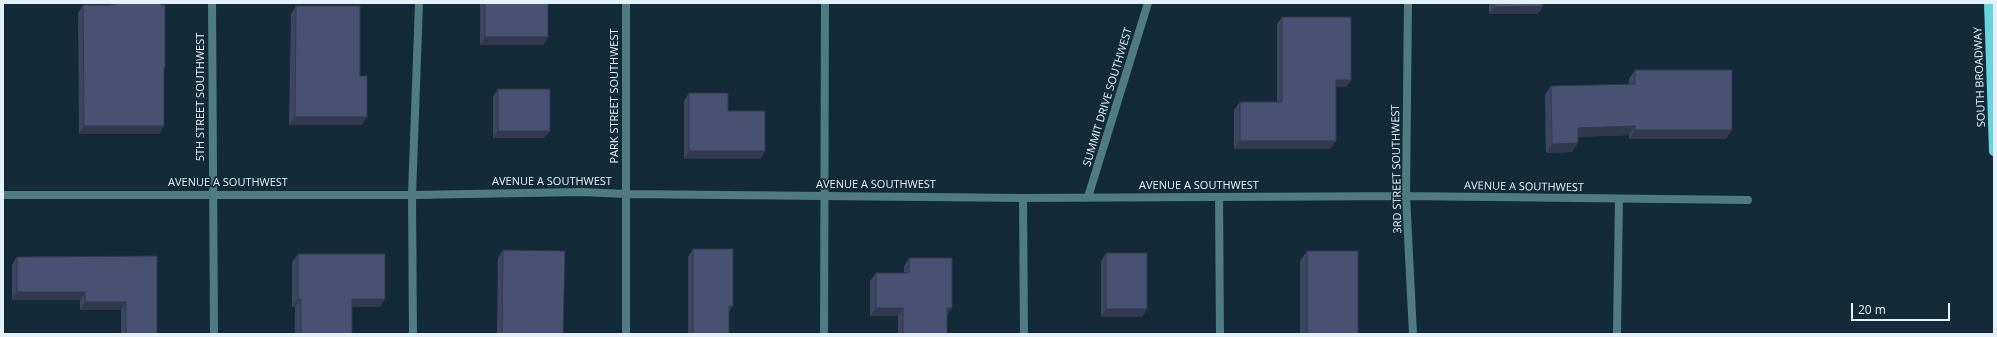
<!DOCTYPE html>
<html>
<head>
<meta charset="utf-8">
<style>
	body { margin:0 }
	#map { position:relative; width:1997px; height:337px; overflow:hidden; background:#132b39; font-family:"Open Sans",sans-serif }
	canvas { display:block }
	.frame { position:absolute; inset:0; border:4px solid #e3f1fb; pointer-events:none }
	.scale { position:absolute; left:1851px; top:303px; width:99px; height:18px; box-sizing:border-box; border:2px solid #e3f1fb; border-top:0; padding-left:5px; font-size:12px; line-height:14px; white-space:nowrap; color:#e3f1fb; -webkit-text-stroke:3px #132b39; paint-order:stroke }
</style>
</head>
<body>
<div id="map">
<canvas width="1997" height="337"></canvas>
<div class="frame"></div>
<div class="scale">20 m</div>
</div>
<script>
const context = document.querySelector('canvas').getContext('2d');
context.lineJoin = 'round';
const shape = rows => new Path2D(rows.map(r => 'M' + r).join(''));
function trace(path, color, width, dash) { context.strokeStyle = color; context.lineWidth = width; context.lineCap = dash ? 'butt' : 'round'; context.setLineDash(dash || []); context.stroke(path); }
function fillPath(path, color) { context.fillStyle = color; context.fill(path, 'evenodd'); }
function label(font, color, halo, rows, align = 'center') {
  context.font = font + ' "Open Sans",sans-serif'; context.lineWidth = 3.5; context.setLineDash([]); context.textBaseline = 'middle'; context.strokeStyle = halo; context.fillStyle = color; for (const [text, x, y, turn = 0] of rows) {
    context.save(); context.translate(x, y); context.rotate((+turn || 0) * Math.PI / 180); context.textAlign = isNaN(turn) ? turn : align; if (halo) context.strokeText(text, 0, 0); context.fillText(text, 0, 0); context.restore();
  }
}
const service = shape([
	[1219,198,1220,334],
	[413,334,412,195,419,3],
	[824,334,825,3],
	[1617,334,1619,199]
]);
const minor = shape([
	[212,3,214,334],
	[1408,3,1406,196,1413,334],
	[3,195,412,195,581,192,626,194,1023,198,1406,196,1748,200],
	[1088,197,1148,3],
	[1023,198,1024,334],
	[626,334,626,3]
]);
const primary = shape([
	[1989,3,1994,151]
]);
const wall = shape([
	[110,3,161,3,165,67,164,69,164,126,159,134,79,134,78,13,83,5,110,5],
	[480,3,548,3,548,37,543,45,480,45],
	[1489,3,1543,3,1543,6,1538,14,1489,14],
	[296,6,360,76,362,125,289,125,291,14],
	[1282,17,1351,80,1346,87,1336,87,1336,141,1330,149,1234,149,1234,110,1240,102,1277,102,1277,24],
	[1635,70,1726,139,1629,139,1629,135,1578,137,1572,152,1546,153,1545,95,1551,86,1629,85,1629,79],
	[498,89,550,131,544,138,493,138,493,97],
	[689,93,728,111,765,151,760,159,684,159,684,101],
	[693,249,733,306,729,312,729,334,688,334,688,257],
	[503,250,563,334,497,334,498,258],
	[1307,251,1358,334,1300,334,1300,261],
	[1106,253,1147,309,1142,317,1101,317,1101,261],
	[298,254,380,307,352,307,352,334,295,334,295,307,292,307,292,262],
	[157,256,157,334,121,334,121,310,80,310,80,300,12,300,12,265,17,257],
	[909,258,947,316,947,334,898,334,898,316,870,316,870,281,876,273,904,273,904,266]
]);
const shadedWall = shape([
	[1543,6,1538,14,1489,14,1494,7],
	[485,37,548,37,543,45,480,45],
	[1336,80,1351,80,1346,87,1330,87],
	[295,117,367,117,362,125,289,125],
	[84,126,164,126,159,134,79,134],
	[1635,126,1629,135,1571,137,1578,128],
	[1635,130,1732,130,1726,139,1629,139],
	[498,131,550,131,544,138,493,138],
	[1240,141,1336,141,1330,149,1234,149],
	[1578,143,1572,152,1546,153,1552,144],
	[689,151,765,151,760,159,684,159],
	[17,292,85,292,80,300,12,300],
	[298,299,301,299,295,307,292,307],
	[352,299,385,299,380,307,347,307],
	[85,302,126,302,121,310,80,310],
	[729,306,733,306,728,313],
	[876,308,903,308,898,316,870,316],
	[947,308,952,308,947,316],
	[1106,309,1147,309,1142,317,1101,317]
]);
const building = shape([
	[115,3,161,3,161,5,165,5,165,67,164,67,164,126,84,126,83,5,115,5,115,3],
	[485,3,548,3,548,37,485,37,485,3],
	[1494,3,1543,3,1543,6,1494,7,1494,3],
	[296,6,360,6,360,76,367,76,367,117,295,117,296,6],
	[1282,17,1351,17,1351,80,1336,80,1336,141,1240,141,1240,102,1282,102,1282,17],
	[1635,70,1732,70,1732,130,1635,130,1635,126,1578,128,1578,143,1552,144,1551,86,1635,84,1635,70],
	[498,89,550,89,550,131,498,131,498,89],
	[689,93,728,93,728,111,765,111,765,151,689,151,689,93],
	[693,249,733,249,733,306,729,306,729,334,693,334,693,249],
	[503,250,565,251,563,334,502,334,503,250],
	[1307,251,1358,251,1358,334,1307,334,1307,251],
	[1106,253,1147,253,1147,309,1106,309,1106,253],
	[298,254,385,254,385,299,352,299,352,334,301,334,301,299,298,299,298,254],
	[157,256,157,334,126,334,126,302,85,302,85,292,17,292,17,257,157,256],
	[909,258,952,258,952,308,947,308,947,334,903,334,903,308,876,308,876,273,909,273,909,258]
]);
const streetNames = [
	["SOUTH BROADWAY",1980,77,-92],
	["PARK STREET SOUTHWEST",615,96,-90],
	["5TH STREET SOUTHWEST",201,97,-90],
	["SUMMIT DRIVE SOUTHWEST",1108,97,-73],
	["3RD STREET SOUTHWEST",1397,169,-91],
	["AVENUE A SOUTHWEST",552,182],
	["AVENUE A SOUTHWEST",228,183],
	["AVENUE A SOUTHWEST",876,185],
	["AVENUE A SOUTHWEST",1199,186],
	["AVENUE A SOUTHWEST",1524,187,1]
];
trace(service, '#4e7c82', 8);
trace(minor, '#4e7c82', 8);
trace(primary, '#6ad1de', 10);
fillPath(wall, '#3d4661');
fillPath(shadedWall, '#32394f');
fillPath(building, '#475171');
trace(building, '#32394f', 1);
label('11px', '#e3f1fb', '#132b39', streetNames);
</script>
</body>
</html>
